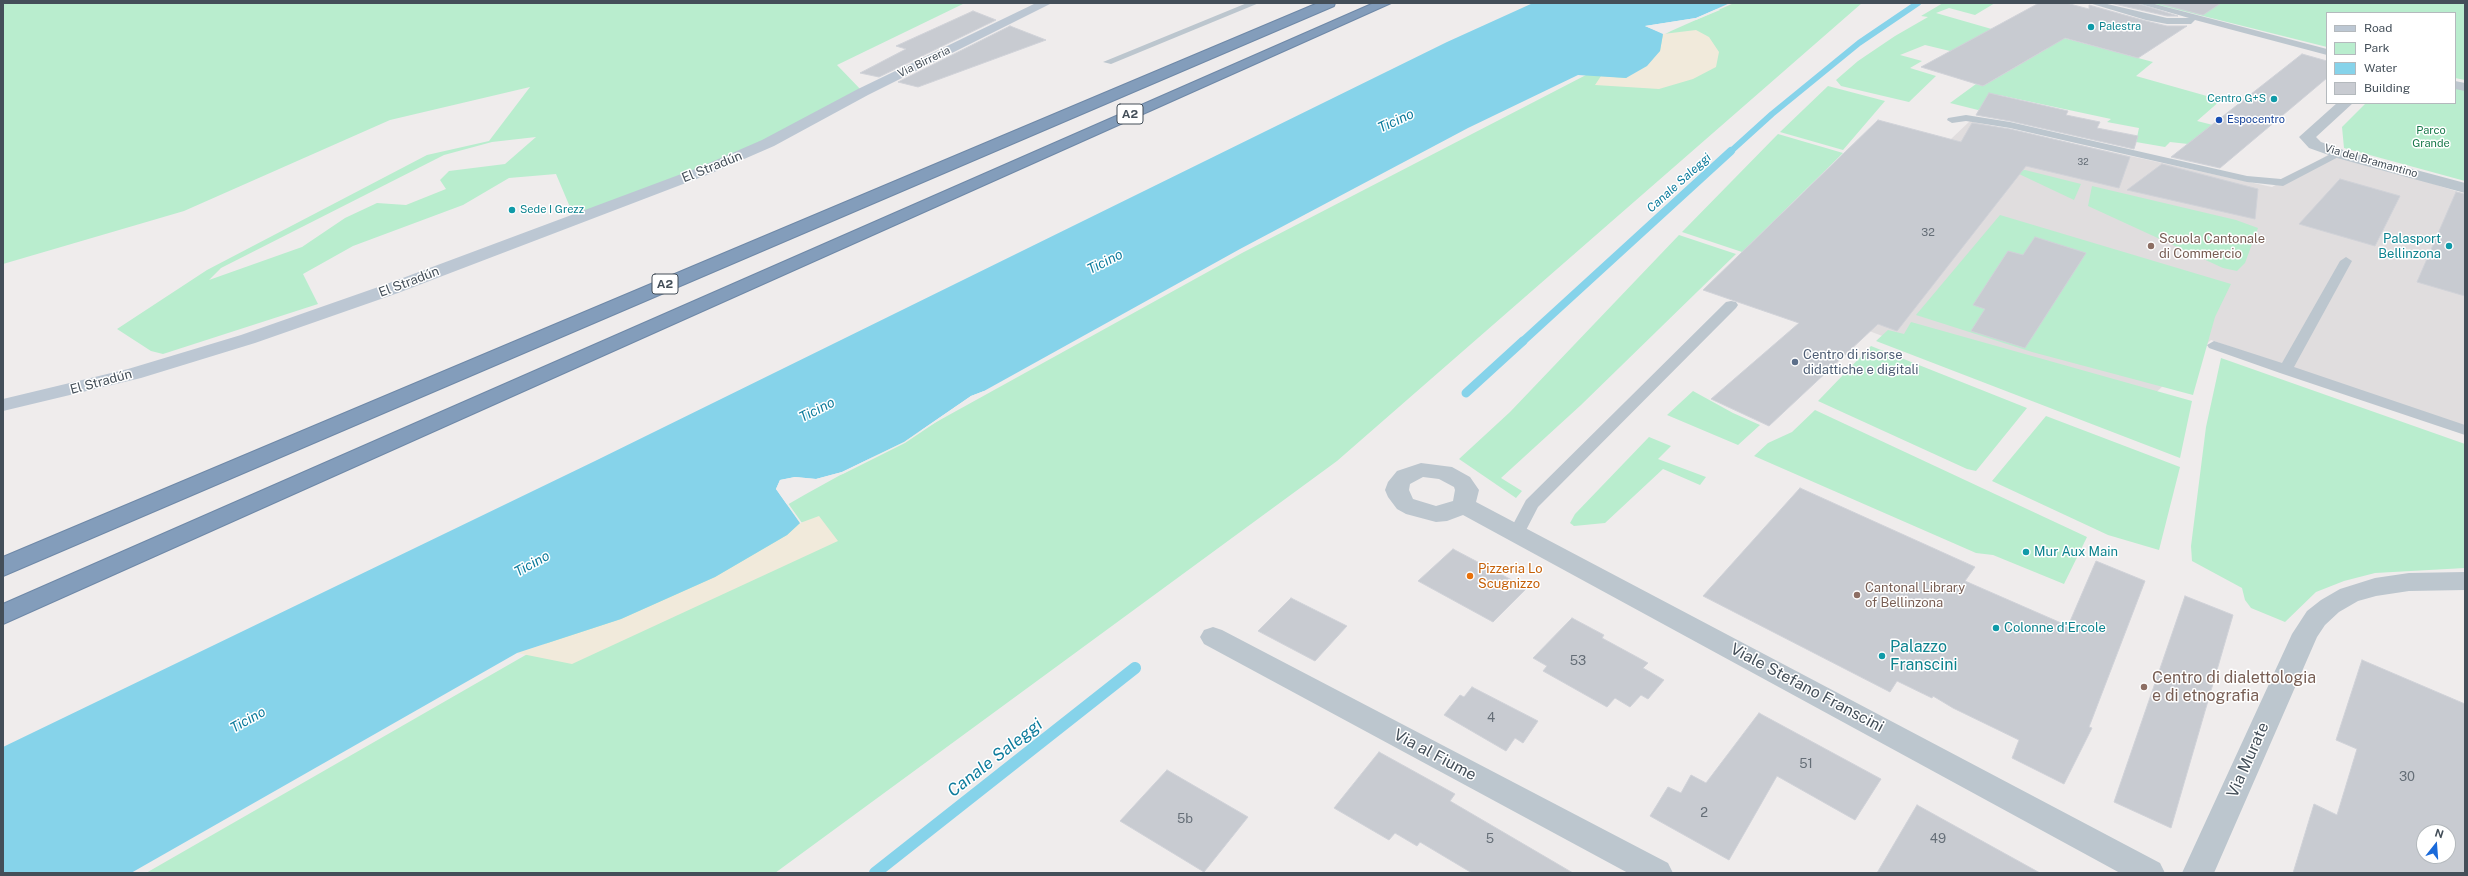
<!DOCTYPE html>
<html>
<head>
<meta charset="utf-8">
<style>
	body { margin:0 }
	#map { position:relative; width:2468px; height:876px; overflow:hidden; background:#efecec; font-family:"Public Sans",sans-serif }
	canvas { display:block }
	.frame { position:absolute; inset:0; border:4px solid #444f59; pointer-events:none }
	.legend { position:absolute; left:2326px; top:12px; width:130px; height:92px; box-sizing:border-box; background:#fff; border:1px solid #b4b9bd; margin:0; padding:5px 7px; list-style:none; font-size:12px; color:#444f59 }
	.legend li { display:flex; align-items:center; gap:8px; height:20px }
	.legend b { width:20px; border:1px solid #b4b9bd }
	.north { position:absolute; left:2416px; top:824px; width:40px; height:40px; box-sizing:border-box; background:#fff; border:1px solid #b4b9bd; border-radius:50%; rotate:17deg; font-size:11px; font-weight:700; line-height:16px; text-align:center; color:#444f59 }
	.north::after { content:''; display:block; margin:auto; width:14px; height:18px; background:#1a6ada; clip-path:polygon(50% 0,100% 100%,50% 72%,0 100%) }
</style>
</head>
<body>
<div id="map">
<canvas width="2468" height="876"></canvas>
<div class="frame"></div>
<ul class="legend">
<li><b style="height:5px;background:#bcc7d3"></b>Road</li>
<li><b style="height:11px;background:#b9edce"></b>Park</li>
<li><b style="height:11px;background:#86d3ea"></b>Water</li>
<li><b style="height:11px;background:#c8cbd1"></b>Building</li>
</ul>
<div class="north">N</div>
</div>
<script>
const context = document.querySelector('canvas').getContext('2d');
context.lineJoin = 'round';
function fillPath(path, color) { context.fillStyle = color; context.fill(path, 'evenodd'); }
const shape = rows => new Path2D(rows.map(r => 'M' + r).join(''));
function trace(path, color, width, dash) { context.strokeStyle = color; context.lineWidth = width; context.lineCap = dash ? 'butt' : 'round'; context.setLineDash(dash || []); context.stroke(path); }
function label(font, color, halo, rows, align = 'center') {
  context.font = font + ' "Public Sans",sans-serif'; context.lineWidth = 3; context.setLineDash([]); context.textBaseline = 'middle'; context.strokeStyle = halo; context.fillStyle = color; for (const [text, x, y, turn = 0] of rows) {
    context.save(); context.translate(x, y); context.rotate((+turn || 0) * Math.PI / 180); context.textAlign = isNaN(turn) ? turn : align; if (halo) context.strokeText(text, 0, 0); context.fillText(text, 0, 0); context.restore();
  }
}
const education = shape([
	[1970,121,2272,187,2333,152,2465,194,2465,428,2211,340,2120,427,1783,298]
]);
const green = shape([
	[3,3,965,3,837,65,863,92,776,139,575,219,556,174,509,178,463,205,353,246,303,274,318,304,163,354,151,351,117,329,207,270,427,155,489,141,530,87,390,120,184,211,3,264],
	[536,137,505,164,449,171,440,180,446,189,406,205,377,203,345,218,302,247,209,280,221,268,444,155,492,142],
	[1734,3,1862,3,1337,461,775,873,146,873,806,494,1242,253,1671,31],
	[1943,3,1995,3,1975,15,1949,8,1936,13,1995,30,2005,22,2153,62,2136,76,2221,100,2197,121,2213,125,2188,144,2170,142,2165,147,2136,142,2139,128,2107,122,2111,119,1999,95,1993,103,1978,110,1950,103,1976,84,1983,86,2048,48,1950,51,1925,45,1900,55,1922,61,1910,68,1936,76,1909,102,1841,86,1836,80,1858,61,1895,36,1928,17,1921,16],
	[2151,3,2465,3,2465,80,2455,78,2455,13,2327,13,2327,47],
	[1828,86,1885,101,1843,150,1780,132],
	[2455,88,2465,90,2465,181,2344,148,2342,127,2366,103,2455,103],
	[1778,134,1843,153,1742,252,1682,232],
	[2025,170,2081,184,2074,200,2019,174,2018,171],
	[2092,186,2236,220,2258,228,2245,263,2237,271,2223,268,2088,206],
	[2000,215,2231,284,2215,317,2193,395,2032,352,1916,315],
	[1679,235,1736,254,1581,405,1501,478,1522,491,1516,498,1459,459,1510,412],
	[1911,322,2192,401,2180,458,1876,341,1888,330,1904,334],
	[1871,346,2027,408,1976,471,1967,469,1818,401],
	[2221,358,2465,444,2465,568,2375,573,2344,581,2316,592,2285,622,2251,608,2245,600,2242,588,2192,561,2191,546,2206,427],
	[1693,391,1733,413,1760,425,1738,445,1667,415],
	[1815,410,2087,537,2064,584,1993,555,1976,553,1754,456,1768,443,1792,432],
	[2046,416,2180,467,2159,550,2108,535,1992,481],
	[1649,437,1671,446,1658,459,1706,477,1700,485,1663,469,1605,523,1574,526,1570,523,1575,514]
]);
const sand = shape([
	[1696,30,1709,37,1719,52,1716,67,1693,79,1659,89,1595,85,1601,76,1626,78,1660,51,1663,34],
	[819,516,838,541,572,664,517,653,621,619,715,577,787,535,800,523]
]);
const water = shape([
	[1533,3,1730,3,1696,18,1645,26,1663,34,1660,51,1647,66,1626,78,1578,75,1468,128,1240,249,984,391,971,396,904,442,842,472,816,479,795,477,780,480,776,489,800,523,787,535,715,577,621,619,517,653,131,873,3,873,3,747,595,461,1447,42]
]);
const pier = shape([
	[1717,9,1720,10,1696,20,1649,26,1665,34,1645,26,1696,18],
	[984,391,987,391,972,398,905,443,843,474,816,481,795,479,782,482,778,489,802,523,800,523,776,489,780,480,795,477,816,479,842,472,904,442,971,396]
]);
const streamFar3 = shape([
	[1730,152,1772,114,1859,43,1918,3]
]);
const streamFar2 = shape([
	[1522,342,1731,151]
]);
const streamFar1 = shape([
	[1466,393,1523,341]
]);
const stream = shape([
	[875,873,1135,668]
]);
const building = shape([
	[2039,3,2066,3,2089,9,2089,5,2146,21,2167,26,2187,26,2138,58,2065,38,1983,86,1921,67,2039,3],
	[2110,3,2136,3,2178,16,2167,16,2110,3],
	[2157,3,2221,3,2203,15,2157,3],
	[973,11,996,20,879,77,860,73,906,49,896,46,973,11],
	[1010,26,1046,40,918,87,898,82,1010,26],
	[2302,54,2327,61,2327,78,2220,168,2171,157,2302,54],
	[1989,93,2068,111,2066,115,2100,122,2097,128,2138,136,2134,149,2010,121,1976,115,1989,93],
	[1878,120,1961,142,1972,123,2010,129,2130,157,2119,188,2026,166,1897,331,1878,324,1769,426,1711,399,1799,323,1703,290,1878,120],
	[2162,164,2258,189,2255,219,2127,190,2162,164],
	[2340,179,2400,196,2375,246,2299,224,2340,179],
	[2456,192,2465,194,2465,296,2417,282,2456,192],
	[2035,237,2086,253,2025,348,1971,331,1985,309,1973,305,2008,251,2023,255,2035,237],
	[1800,488,1975,567,1965,581,2068,626,2096,561,2145,581,2089,727,2092,728,2064,784,2012,758,2019,740,1953,708,1933,696,1932,698,1897,681,1890,692,1703,596,1800,488],
	[1453,549,1527,588,1493,622,1418,581,1453,549],
	[2185,596,2233,615,2171,828,2114,802,2185,596],
	[1291,598,1347,626,1315,661,1258,631,1291,598],
	[1572,618,1604,635,1602,638,1648,663,1643,668,1664,680,1648,699,1641,695,1630,707,1615,698,1607,707,1543,671,1547,666,1533,658,1572,618],
	[2362,660,2465,704,2465,873,2293,873,2314,804,2337,815,2357,749,2336,740,2362,660],
	[2424,832,2448,832,2448,856,2424,856,2424,832],
	[1472,687,1538,721,1523,743,1515,738,1506,751,1444,715,1460,695,1464,697,1472,687],
	[1759,713,1881,779,1855,820,1777,776,1729,860,1650,816,1668,787,1681,793,1691,775,1706,783,1759,713],
	[1379,752,1455,794,1450,801,1573,873,1472,873,1420,842,1417,846,1395,833,1389,840,1334,808,1379,752],
	[1167,770,1248,817,1204,872,1120,821,1167,770],
	[1917,805,2040,873,1877,873,1917,805]
]);
const lane = shape([
	[1247,3,1259,3,1111,64,1103,62,1247,3],
	[2089,3,2103,3,2167,18,2189,18,2137,3,2151,3,2327,49,2327,55,2195,20,2191,24,2167,24,2146,20,2089,3],
	[1966,115,2010,122,2247,176,2281,179,2335,152,2339,151,2344,154,2283,186,2247,182,2010,128,1966,121,1952,123,1947,120,1948,118,1966,115],
	[2346,257,2352,261,2294,367,2465,425,2465,435,2280,373,2209,348,2207,345,2214,341,2282,363,2340,261,2346,257],
	[1731,301,1736,302,1738,305,1736,308,1538,507,1523,536,1511,536,1509,532,1526,500,1726,302,1731,301]
]);
const street = shape([
	[2455,81,2465,83,2465,91,2455,89,2455,81],
	[2337,103,2353,103,2316,137,2321,142,2349,152,2465,183,2465,193,2337,158,2309,148,2299,137,2337,103],
	[1421,463,1452,467,1470,477,1479,490,1476,502,2160,863,2165,873,2120,873,1463,515,1447,521,1436,522,1406,514,1397,509,1388,497,1385,490,1388,482,1397,471,1421,463],
	[1423,477,1439,479,1454,487,1455,490,1453,501,1436,506,1413,499,1409,490,1410,484,1423,477],
	[2465,572,2465,590,2409,591,2376,596,2358,601,2339,612,2325,625,2317,637,2214,873,2182,873,2292,634,2307,611,2321,600,2340,589,2375,578,2409,573,2465,572],
	[1213,627,1222,630,1668,863,1673,873,1628,873,1204,644,1200,637,1204,630,1213,627]
]);
const secondary = shape([
	[1036,3,1052,3,868,95,774,146,712,173,398,293,255,343,141,378,3,411,3,399,128,369,241,335,384,285,700,167,762,140,858,89,1036,3]
]);
const highway = shape([
	[1318,3,1335,3,1334,6,3,576,3,557,1318,3],
	[1374,3,1391,3,3,624,3,604,1374,3]
]);
const markers = [
	[2091,27,4,"#0f9aa8"],
	[2274,99,4,"#0f9aa8"],
	[2219,120,4,"#1a4fb4"],
	[512,210,4,"#0f9aa8"],
	[2151,246,4,"#8d6e63"],
	[2449,246,4,"#0f9aa8"],
	[1795,362,4,"#5c6f8a"],
	[2026,552,4,"#0f9aa8"],
	[1470,576,4,"#e8710a"],
	[1857,595,4,"#8d6e63"],
	[1996,628,4,"#0f9aa8"],
	[1882,656,4,"#0f9aa8"],
	[2144,687,4,"#8d6e63"]
];
const farNumbernames = [
	["32",2083,162]
];
const farCulturenames = [
	["Palestra",2099,27],
	["Centro G+S",2266,99,"right"],
	["Sede I Grezz",520,210]
];
const farStreetnames = [
	["Via Birreria",924,62,-26],
	["Via del Bramantino",2371,161,16]
];
const farTransitnames = [
	["Espocentro",2227,120]
];
const farParknames = [
	["Parco",2431,131],
	["Grande",2431,144]
];
const numberNames = [
	["32",1928,233]
];
const shields = [
	[1130,114,26],
	[665,284,26]
];
const shieldNames = [
	["A2",1130,114],
	["A2",665,284]
];
const farWaternames = [
	["Canale Saleggi",1679,183,-42]
];
const streetNames = [
	["El Stradún",712,167,-22],
	["El Stradún",409,282,-21],
	["El Stradún",101,382,-15]
];
const educationNames = [
	["Scuola Cantonale",2159,239],
	["di Commercio",2159,254],
	["Cantonal Library",1865,588],
	["of Bellinzona",1865,603]
];
const cultureNames = [
	["Palasport",2441,239,"right"],
	["Bellinzona",2441,254,"right"],
	["Mur Aux Main",2034,552],
	["Colonne d'Ercole",2004,628]
];
const serviceNames = [
	["Centro di risorse",1803,355],
	["didattiche e digitali",1803,370]
];
const foodNames = [
	["Pizzeria Lo",1478,569],
	["Scugnizzo",1478,584]
];
const nearNumbernames = [
	["53",1578,661],
	["4",1491,718],
	["51",1806,764],
	["30",2407,777],
	["2",1704,813],
	["5b",1185,819],
	["5",1490,839],
	["49",1938,839]
];
const waterNames = [
	["Ticino",1396,121,-25],
	["Ticino",1105,262,-27],
	["Ticino",817,410,-27],
	["Ticino",532,564,-29],
	["Ticino",248,720,-29]
];
const nearCulturenames = [
	["Palazzo",1890,647],
	["Franscini",1890,665]
];
const nearEducationnames = [
	["Centro di dialettologia",2152,678],
	["e di etnografia",2152,696]
];
const nearStreetnames = [
	["Viale Stefano Franscini",1807,688,28],
	["Via al Fiume",1435,755,28],
	["Via Murate",2248,760,-66]
];
const nearWaternames = [
	["Canale Saleggi",995,758,-38]
];
fillPath(education, '#e0ddde');
fillPath(green, '#b9edce');
fillPath(sand, '#f1eadb');
fillPath(water, '#86d3ea');
fillPath(pier, '#efecec');
trace(streamFar3, '#86d3ea', 6);
trace(streamFar2, '#86d3ea', 8);
trace(streamFar1, '#86d3ea', 9);
trace(stream, '#86d3ea', 12);
fillPath(building, '#c8cbd1');
trace(building, '#d0d2d8', 1);
trace(highway, '#6e88a7', 2);
fillPath(lane, '#bcc6ce');
fillPath(street, '#bcc6ce');
fillPath(secondary, '#bcc7d3');
fillPath(highway, '#839dbb');
for (const [x, y, r, color] of markers) { const dot = new Path2D(); dot.arc(x, y, r, 0, 2 * Math.PI); context.fillStyle = color; context.fill(dot); trace(dot, '#fff', 1.5); }
label('9px', '#656e77', null, farNumbernames);
label('11px', '#0d838f', '#fff', farCulturenames, 'left');
label('11px', '#444f59', '#fff', farStreetnames);
label('11px', '#164399', '#fff', farTransitnames, 'left');
label('11px', '#177849', '#fff', farParknames);
label('11px', '#656e77', null, numberNames);
for (const [x, y, w] of shields) { const box = new Path2D(); box.roundRect(x - w / 2, y - 10, w, 20, 3); context.fillStyle = '#fff'; context.fill(box); trace(box, '#444f59', 1); }
label('bold 12px', '#444f59', null, shieldNames);
label('italic 12px', '#0d7b9c', '#fff', farWaternames);
label('13px', '#444f59', '#fff', streetNames);
label('13px', '#785e54', '#fff', educationNames, 'left');
label('13px', '#0d838f', '#fff', cultureNames, 'left');
label('13px', '#4e5e75', '#fff', serviceNames, 'left');
label('13px', '#c56008', '#fff', foodNames, 'left');
label('13px', '#656e77', null, nearNumbernames);
label('italic 14px', '#0d7b9c', '#fff', waterNames);
label('16px', '#0d838f', '#fff', nearCulturenames, 'left');
label('16px', '#785e54', '#fff', nearEducationnames, 'left');
label('16px', '#444f59', '#fff', nearStreetnames);
label('italic 17px', '#0d7b9c', '#fff', nearWaternames);
</script>
</body>
</html>
